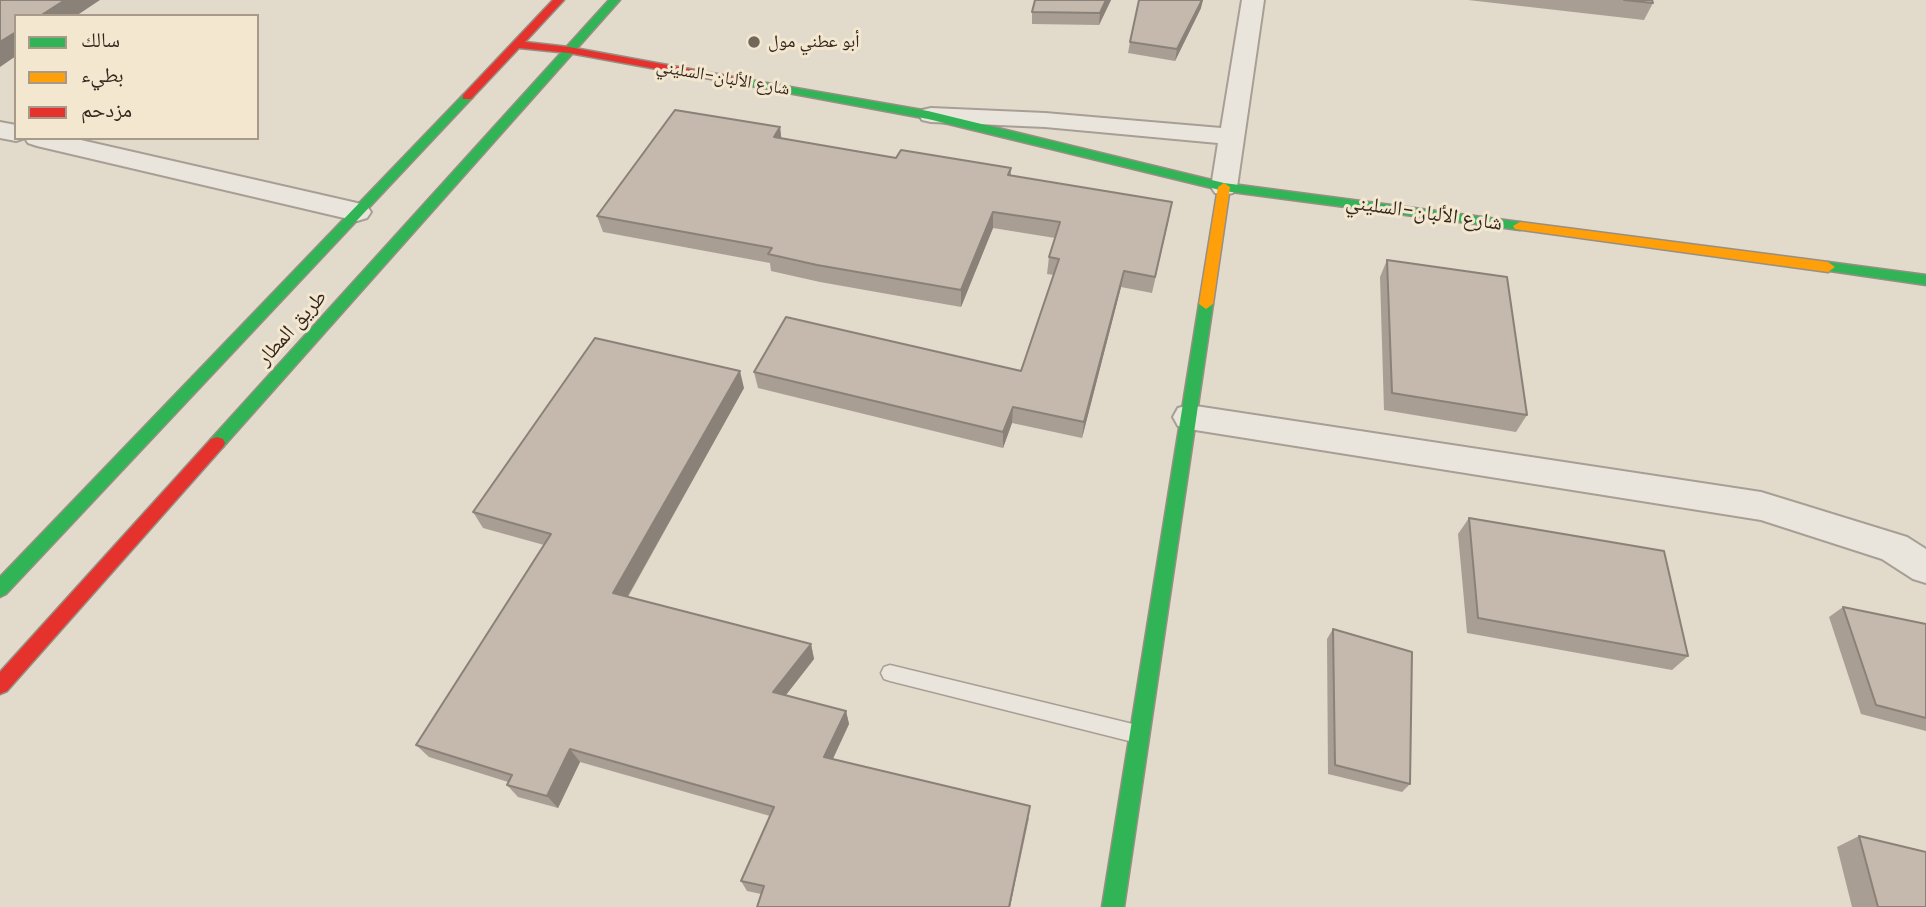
<!DOCTYPE html>
<html>
<head>
<meta charset="utf-8">
<style>
	body { margin:0 }
	#map { position:relative; width:1926px; height:907px; overflow:hidden; background:#e2dacb; font-family:Merriweather,"Noto Naskh Arabic",serif }
	canvas { display:block }
	.legend { position:absolute; left:14px; top:14px; width:245px; height:126px; box-sizing:border-box; background:#f3e7d0; border:2px solid #a79a88; margin:0; padding:9px 12px; list-style:none; font-size:21px; color:#34271d }
	.legend li { display:flex; align-items:center; gap:14px; height:35px }
	.legend b { width:35px; border:2px solid #a79a88 }
</style>
</head>
<body>
<div id="map">
<canvas width="1926" height="907"></canvas>
<ul class="legend">
<li><b style="height:9px;background:#30b455"></b>سالك</li>
<li><b style="height:9px;background:#ff9f0a"></b>بطيء</li>
<li><b style="height:9px;background:#e5322d"></b>مزدحم</li>
</ul>
</div>
<script>
const context = document.querySelector('canvas').getContext('2d');
context.lineJoin = 'round';
const shape = rows => new Path2D(rows.map(r => 'M' + r).join(''));
function trace(path, color, width, dash) { context.strokeStyle = color; context.lineWidth = width; context.lineCap = dash ? 'butt' : 'round'; context.setLineDash(dash || []); context.stroke(path); }
function fillPath(path, color) { context.fillStyle = color; context.fill(path, 'evenodd'); }
function label(font, color, halo, rows, align = 'center') {
  context.font = font + ' Merriweather,"Noto Naskh Arabic",serif'; context.lineWidth = 6; context.setLineDash([]); context.textBaseline = 'middle'; context.strokeStyle = halo; context.fillStyle = color; for (const [text, x, y, turn = 0] of rows) {
    context.save(); context.translate(x, y); context.rotate((+turn || 0) * Math.PI / 180); context.textAlign = isNaN(turn) ? turn : align; if (halo) context.strokeText(text, 0, 0); context.fillText(text, 0, 0); context.restore();
  }
}
const lane = shape([
	[890,665,1137,725,1144,728,1147,734,1144,740,1137,743,890,681,884,679,881,673,884,667,890,665]
]);
const street = shape([
	[1242,0,1264,0,1237,187,1233,193,1224,195,1215,193,1211,187,1218,143,1045,127,931,122,922,120,919,115,922,110,931,108,1045,113,1221,128,1242,0],
	[0,122,16,125,16,138,72,138,357,203,367,206,371,212,367,218,357,221,37,146,28,143,25,138,16,141,0,138,0,122],
	[1189,405,1761,492,1907,537,1926,549,1926,583,1913,579,1882,559,1761,520,1189,429,1178,426,1173,417,1178,408,1189,405]
]);
const fast = shape([
	[609,0,620,0,223,447,211,447,209,443,211,439,609,0],
	[744,79,928,111,1224,183,1520,222,1527,226,1520,230,1224,191,928,119,740,84,740,80,744,79],
	[467,94,473,97,471,99,6,594,0,597,0,577,463,95,467,94],
	[1828,262,1926,275,1926,285,1823,270,1821,267,1828,262],
	[1206,299,1213,304,1124,907,1102,907,1199,304,1206,299]
]);
const slow = shape([
	[1224,183,1230,187,1213,304,1206,309,1199,304,1218,187,1224,183],
	[1520,222,1828,262,1835,267,1828,272,1515,229,1513,226,1520,222]
]);
const jam = shape([
	[553,0,564,0,525,42,569,47,744,79,750,82,744,85,569,53,519,48,471,99,463,99,463,95,553,0],
	[217,437,223,439,225,443,223,447,7,691,0,694,0,672,211,439,217,437]
]);
const wall = shape([
	[1111,0,1099,25,1032,24,1032,12],
	[1468,0,1652,0,1653,3,1644,20],
	[1201,8,1175,61,1128,53,1130,42],
	[780,127,781,138,896,158,1011,168,1011,176,1169,219,1152,293,1121,287,1082,438,1012,423,1003,448,758,388,754,372,1021,371,1054,275,1047,274,1049,257,1055,238,993,228,961,307,820,282,771,271,770,263,603,232,597,216],
	[1387,260,1527,415,1516,432,1384,410,1380,277],
	[744,388,628,597,811,644,814,659,786,695,846,711,849,724,833,759,1029,818,1010,907,757,907,761,894,747,891,741,881,770,816,580,762,558,808,518,797,507,785,508,782,429,757,416,745,544,545,483,528,473,512],
	[1469,518,1688,656,1672,670,1467,633,1458,534],
	[1843,607,1926,624,1926,731,1861,714,1829,617],
	[1333,629,1410,784,1402,792,1328,774,1327,639],
	[1859,836,1926,907,1852,907,1837,847]
]);
const shadedWall = shape([
	[65,0,100,0,76,16,40,16],
	[1106,0,1111,0,1099,25,1100,13],
	[1202,0,1203,0,1201,8,1175,61,1177,49],
	[16,32,16,56,0,67,0,42],
	[780,127,782,144,774,137],
	[993,212,993,228,961,307,961,290],
	[1124,271,1121,287,1082,438,1084,422],
	[740,371,744,388,621,608,613,593],
	[1013,407,1012,423,1003,448,1003,432],
	[811,644,814,659,778,705,773,692],
	[846,711,849,724,828,769,824,757],
	[570,749,580,762,558,808,547,796],
	[1030,806,1010,907,1009,907]
]);
const building = shape([
	[0,0,65,0,40,16,16,16,16,32,0,42,0,0],
	[1035,0,1106,0,1100,13,1032,12,1035,0],
	[1139,0,1202,0,1177,49,1130,42,1139,0],
	[1624,0,1652,0,1653,3,1624,0],
	[675,110,780,127,774,137,896,158,901,150,1011,168,1008,175,1172,202,1155,277,1124,271,1084,422,1013,407,1003,432,754,372,786,317,1021,371,1059,259,1049,257,1060,222,993,212,961,290,817,265,768,254,772,248,597,216,675,110],
	[1387,260,1507,277,1527,415,1392,393,1387,260],
	[595,338,740,371,613,593,811,644,773,692,846,711,824,757,1030,806,1009,907,757,907,764,886,741,881,774,807,570,749,547,796,507,785,512,775,416,745,551,534,473,512,595,338],
	[1469,518,1664,551,1688,656,1478,618,1469,518],
	[1843,607,1926,624,1926,718,1876,705,1843,607],
	[1333,629,1412,652,1410,784,1335,765,1333,629],
	[1859,836,1926,852,1926,907,1878,907,1859,836]
]);
const markers = [
	[754,42,7,"#71665a"]
];
const farPoinames = [
	["أبو عطني مول",768,42]
];
const farStreetnames = [
	["شارع الألبان-السليني",723,78,10]
];
const streetNames = [
	["شارع الألبان-السليني",1424,213,8],
	["طريق المطار",292,328,-48]
];
trace(lane, '#a79f95', 3);
trace(street, '#a79f95', 4);
trace(fast, '#978f84', 3);
trace(slow, '#978f84', 3);
trace(jam, '#978f84', 3);
fillPath(lane, '#eae5dc');
fillPath(street, '#eae5dc');
fillPath(fast, '#30b455');
fillPath(slow, '#ff9f0a');
fillPath(jam, '#e5322d');
fillPath(wall, '#a99e94');
fillPath(shadedWall, '#8a8178');
fillPath(building, '#c5b8ac');
trace(building, '#8a8178', 2);
for (const [x, y, r, color] of markers) { const dot = new Path2D(); dot.arc(x, y, r, 0, 2 * Math.PI); context.fillStyle = color; context.fill(dot); trace(dot, '#f3e7d0', 2.5); }
label('18px', '#34271d', '#f3e7d0', farPoinames, 'left');
label('18px', '#34271d', '#f3e7d0', farStreetnames);
label('21px', '#34271d', '#f3e7d0', streetNames);
</script>
</body>
</html>
